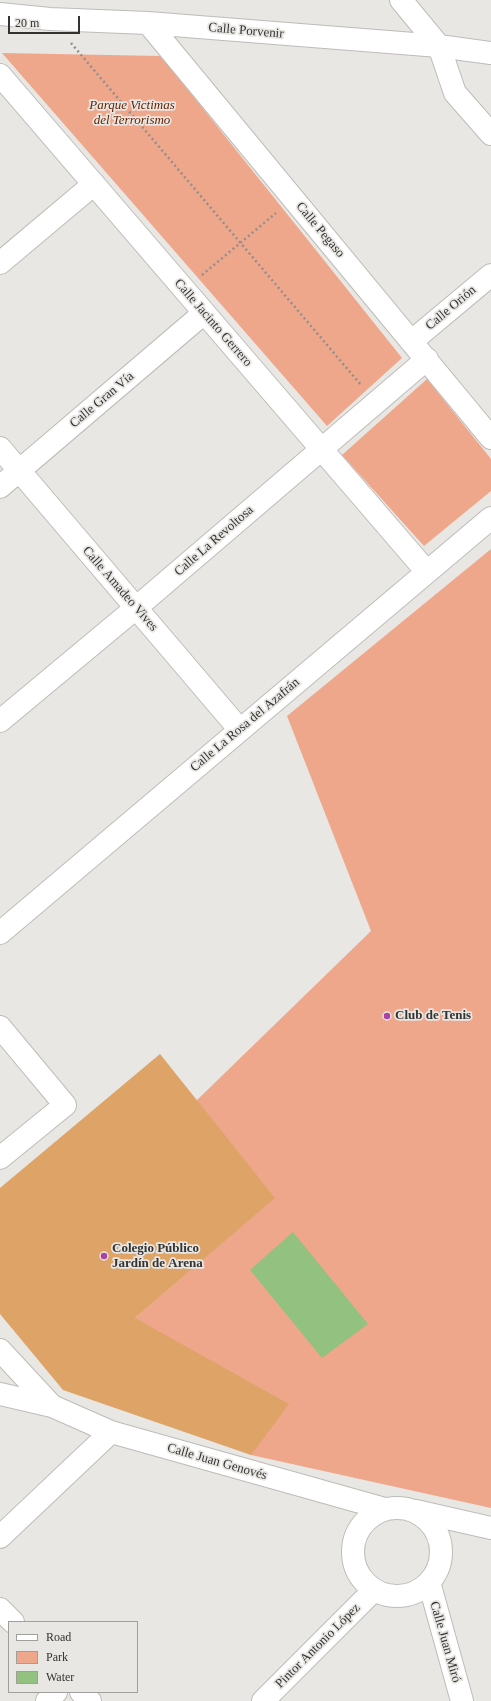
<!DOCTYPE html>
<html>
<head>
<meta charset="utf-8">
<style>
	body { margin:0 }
	#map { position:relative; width:491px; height:1701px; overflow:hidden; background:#e9e7e3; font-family:Georgia,serif }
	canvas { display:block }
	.legend { position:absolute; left:8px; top:1621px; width:130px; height:72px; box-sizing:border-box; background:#e9e7e3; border:1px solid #a19f9c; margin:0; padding:5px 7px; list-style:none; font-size:12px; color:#343332 }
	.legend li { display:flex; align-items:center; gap:8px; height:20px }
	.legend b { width:20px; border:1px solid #a19f9c }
	.scale { position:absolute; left:8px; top:16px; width:72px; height:18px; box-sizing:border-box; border:2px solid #343332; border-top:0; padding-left:5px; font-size:12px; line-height:14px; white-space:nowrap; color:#343332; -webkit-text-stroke:3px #e9e7e3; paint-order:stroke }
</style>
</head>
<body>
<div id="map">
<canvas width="491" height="1701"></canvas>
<ul class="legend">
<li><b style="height:5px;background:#fff"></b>Road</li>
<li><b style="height:11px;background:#efa78c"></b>Park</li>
<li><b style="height:11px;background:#93c17f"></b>Water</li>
</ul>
<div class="scale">20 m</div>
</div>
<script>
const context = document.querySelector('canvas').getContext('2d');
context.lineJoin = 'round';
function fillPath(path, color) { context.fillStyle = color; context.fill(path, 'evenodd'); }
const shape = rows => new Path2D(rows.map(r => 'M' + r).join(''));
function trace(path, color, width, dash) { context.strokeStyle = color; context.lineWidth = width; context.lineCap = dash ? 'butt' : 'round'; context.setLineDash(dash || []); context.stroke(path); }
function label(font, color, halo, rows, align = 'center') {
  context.font = font + ' Georgia,serif'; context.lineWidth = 3.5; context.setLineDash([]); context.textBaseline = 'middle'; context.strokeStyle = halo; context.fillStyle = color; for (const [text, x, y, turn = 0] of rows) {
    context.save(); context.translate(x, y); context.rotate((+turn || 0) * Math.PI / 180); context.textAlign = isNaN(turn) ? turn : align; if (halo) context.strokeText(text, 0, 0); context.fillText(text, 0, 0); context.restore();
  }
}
const green = shape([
	[2,53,161,56,402,358,327,426],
	[427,379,491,459,491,491,424,546,342,455],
	[491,549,491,1508,251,1455,135,1318,274,1198,196,1101,371,931,287,716]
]);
const water = shape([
	[293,1232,368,1324,322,1358,250,1270]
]);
const building = shape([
	[160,1054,275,1198,135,1318,289,1404,251,1455,63,1390,0,1314,0,1188]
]);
const path = shape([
	[71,43,361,385],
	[202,275,276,213]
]);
const street = shape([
	[401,0,439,46,455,93,491,134],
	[0,14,50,19,148,23,439,46,491,53],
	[148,23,491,438],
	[0,75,427,572],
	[0,263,94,184],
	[412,341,491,275],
	[0,448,240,730],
	[0,487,204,313],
	[0,721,137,607,427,359],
	[0,933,491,518],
	[0,1027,65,1105,0,1158],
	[0,1350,52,1406],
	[0,1394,52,1406,111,1432,385,1509],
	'353 1552a44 44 0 1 1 88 0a44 44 0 1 1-88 0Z',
	[416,1511,491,1528],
	[0,1537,111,1432],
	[429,1582,462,1701],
	[0,1609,13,1622],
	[81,1692,90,1701],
	[47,1701,56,1692],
	[263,1701,374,1590]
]);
const markers = [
	[387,1016,4,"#ac42a4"],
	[104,1256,4,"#ac42a4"]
];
const streetNames = [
	["Calle Porvenir",246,31,5],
	["Calle Pegaso",320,230,50],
	["Calle Orión",451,308,-40],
	["Calle Jacinto Gerrero",213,323,49],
	["Calle Gran Vía",102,400,-40],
	["Calle La Revoltosa",214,541,-41],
	["Calle Amadeo Vives",120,589,49],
	["Calle La Rosa del Azafrán",245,725,-40],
	["Calle Juan Genovés",217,1462,16],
	["Calle Juan Miró",445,1642,74],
	["Pintor Antonio López",318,1646,-45]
];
const parkNames = [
	["Parque Victimas",132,106],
	["del Terrorismo",132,121]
];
const poiNames = [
	["Club de Tenis",395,1016],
	["Colegio Público",112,1249],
	["Jardín de Arena",112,1264]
];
fillPath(green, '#efa78c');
fillPath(water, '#93c17f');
fillPath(building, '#dda367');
trace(street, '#bebcb8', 24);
trace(path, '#908f8c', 2.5, [2, 3]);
trace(street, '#fff', 22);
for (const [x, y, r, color] of markers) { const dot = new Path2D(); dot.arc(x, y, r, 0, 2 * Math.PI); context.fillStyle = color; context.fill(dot); trace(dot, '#e9e7e3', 1.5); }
label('13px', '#343332', '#e9e7e3', streetNames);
label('italic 13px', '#672201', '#e9e7e3', parkNames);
label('bold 13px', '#343332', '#e9e7e3', poiNames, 'left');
</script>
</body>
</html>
